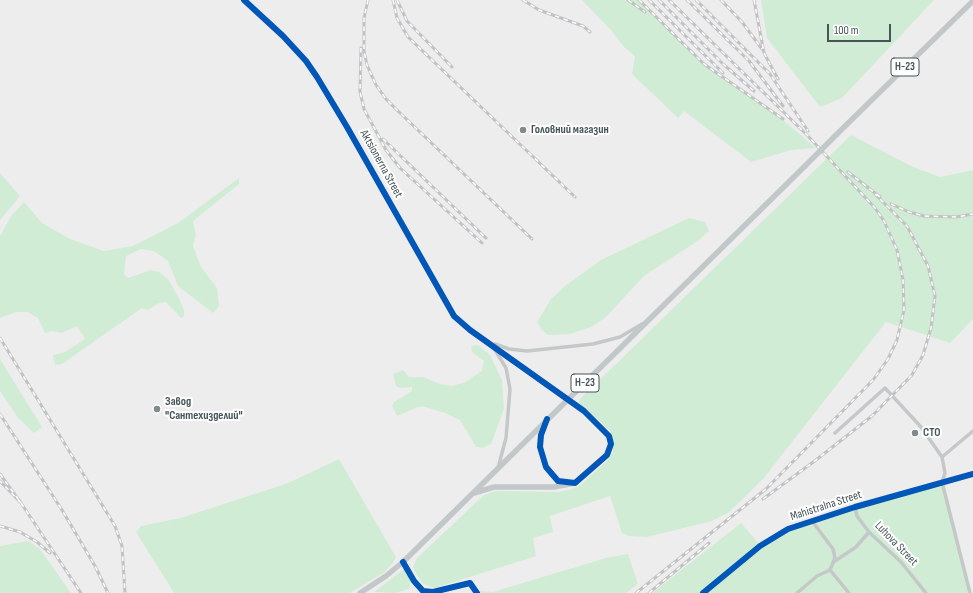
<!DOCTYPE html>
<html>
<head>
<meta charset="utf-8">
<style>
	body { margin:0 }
	#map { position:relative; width:973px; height:593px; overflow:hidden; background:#eeeded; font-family:"Sofia Sans Condensed",sans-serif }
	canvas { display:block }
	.scale { position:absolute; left:827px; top:24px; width:64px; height:18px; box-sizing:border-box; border:2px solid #455559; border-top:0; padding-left:5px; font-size:12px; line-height:14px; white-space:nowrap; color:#455559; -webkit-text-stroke:3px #fff; paint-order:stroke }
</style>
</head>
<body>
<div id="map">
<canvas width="973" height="593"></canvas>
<div class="scale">100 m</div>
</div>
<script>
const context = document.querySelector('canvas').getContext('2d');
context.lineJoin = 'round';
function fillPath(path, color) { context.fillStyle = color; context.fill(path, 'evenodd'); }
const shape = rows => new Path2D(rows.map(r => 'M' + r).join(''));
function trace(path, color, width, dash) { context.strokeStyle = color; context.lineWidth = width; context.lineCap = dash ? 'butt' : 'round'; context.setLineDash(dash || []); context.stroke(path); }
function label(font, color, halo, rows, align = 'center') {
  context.font = font + ' "Sofia Sans Condensed",sans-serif'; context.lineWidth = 4; context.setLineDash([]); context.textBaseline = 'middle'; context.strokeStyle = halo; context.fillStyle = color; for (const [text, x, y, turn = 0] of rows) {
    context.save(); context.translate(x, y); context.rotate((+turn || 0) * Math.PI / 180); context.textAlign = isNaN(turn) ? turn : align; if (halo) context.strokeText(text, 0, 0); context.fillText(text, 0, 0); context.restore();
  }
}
const green = shape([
	[582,0,638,0,704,64,775,113,816,148,791,150,751,162,684,111,678,118,632,74,635,56,624,47,611,30],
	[761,0,934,0,842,98,820,107,767,38],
	[851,135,913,167,940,177,973,170,973,319,950,343,886,322,763,479,728,513,712,521,647,537,629,536,622,533,610,496,550,516,553,532,533,538,536,556,435,588,423,584,416,574,413,567,417,558,484,495,496,491,559,492,572,489,580,485,607,461,613,452,613,438,608,429,579,403,580,399],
	[0,173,20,196,0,220],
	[239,178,239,184,193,221,196,235,193,246,201,267,217,288,219,306,213,313,178,286,168,261,154,251,141,249,126,256,124,274,128,278,151,270,159,272,168,279,179,298,184,310,184,316,181,318,166,302,159,303,148,310,142,308,62,364,55,365,53,355,65,352,85,339,77,326,62,333,51,331,45,333,38,318,28,312,16,312,0,318,0,236,11,216,24,202,42,223,70,239,104,251,133,246,178,223],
	[689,218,705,222,709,231,699,240,644,276,605,318,591,327,570,334,548,335,542,330,537,322,551,299,565,286,601,260],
	[478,345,490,355,502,380,504,409,491,444,483,448,476,447,460,420,445,413,425,407,418,407,397,416,392,406,394,402,412,391,412,387,401,388,396,386,393,374,403,370,409,377,423,377,440,384,451,386,464,383,482,371,484,361,472,352,471,346],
	[0,359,42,427,34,433,18,418,0,391],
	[339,459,396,557,393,563,383,573,350,593,174,593,136,532,141,526,181,518,288,483],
	[942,482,970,593,652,593,741,523,761,546,788,529],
	[28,541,40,549,71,593,0,593,0,546],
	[628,554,638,584,626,593,481,593,480,591,493,592,606,558],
	[404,569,411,578,409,589,395,593,374,592]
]);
const street = shape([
	[244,0,283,36,306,61,317,77,347,127,454,316,470,330,557,391],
	[495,344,509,349,527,351,593,344,620,337,642,324],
	[492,345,506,368,510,389,506,438,498,468],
	[545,424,540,441,544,462,552,476,558,481,566,483],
	[835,433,885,388,921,427,942,457,945,473,942,482],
	[942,457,973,431],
	[942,482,970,593],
	[574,483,603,460,610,446,610,438,606,432,584,411],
	[855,507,857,516,869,532,901,562,926,593],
	[835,561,856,547,869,532],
	[403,562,414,581,423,591,433,592,470,583,477,593],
	[830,570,849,593],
	[703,593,760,546,788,529,855,507,973,474],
	[797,593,817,576,830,570,835,558,833,549,812,521]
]);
const primary = shape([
	[837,134,973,1],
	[474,493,494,487,554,487,575,483],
	[360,593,386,576,403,562,805,166]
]);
const rail = shape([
	[368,0,364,18,364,51,367,65,376,85,386,99,399,112,532,239],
	[393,0,397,18,408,37,575,197],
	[397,0,407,21,452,67],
	[523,0,539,10,583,26,590,32],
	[628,0,645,12],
	[639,0,704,64,783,119],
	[649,0,723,73],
	[659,0,723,64,754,91],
	[687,0,749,61,783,106],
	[696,0,770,74,808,131],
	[721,0,742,22,762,49],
	[754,0,764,53,778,79],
	[361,48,360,92,364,109,386,150,400,168,482,243],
	[383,139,486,238],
	[848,172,880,197],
	[891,204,909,212,924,216,956,217,973,214],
	[0,338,115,526,122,546,125,593],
	[0,414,62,510,95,566,108,593],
	[0,474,21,503,0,481],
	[763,499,816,460,872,416,912,375,923,355,931,328,935,296,928,266,907,226,875,194],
	[21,503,81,593],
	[0,526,20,532,37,542,50,553],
	[636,593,766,489,873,380,888,359,897,340,904,310,903,280,897,250,884,221,875,208,807,135,669,0],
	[649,593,709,543]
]);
const streetBridge = shape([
	[557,391,584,411]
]);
const primaryBridge = shape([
	[805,166,837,134]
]);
const cycleway = shape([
	[244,0,283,36,306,61,317,77,347,127,454,316,470,330,584,411,609,436,611,444,607,455,575,483,558,481,546,467,540,447,541,435,547,419],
	[403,562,414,581,423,591,433,592,470,583,477,593],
	[703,593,760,546,788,529,855,507,973,474]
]);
const markers = [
	[523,130,4,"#808a8d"],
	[157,409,4,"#808a8d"],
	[915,433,4,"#808a8d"]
];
const shields = [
	[905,67,28],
	[585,383,28]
];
const shieldNames = [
	["Н-23",905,67],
	["Н-23",585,383]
];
const poiNames = [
	["Головний магазин",531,130],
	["Завод",165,402],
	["\"Сантехизделий\"",165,416],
	["СТО",923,433]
];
const streetNames = [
	["Aktsionerna Street",381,164,61],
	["Mahistralna Street",826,506,-18],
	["Luhova Street",896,544,46]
];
fillPath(green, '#d1ecd4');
trace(street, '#c4c8c9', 3.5);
trace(primary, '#c2c8c9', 5.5);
trace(rail, '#c0c2c3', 3);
trace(rail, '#fff', 1.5, [4.5]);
trace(streetBridge, '#c4c8c9', 3.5);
trace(primaryBridge, '#c2c8c9', 5.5);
trace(cycleway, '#0057b8', 6);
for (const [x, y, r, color] of markers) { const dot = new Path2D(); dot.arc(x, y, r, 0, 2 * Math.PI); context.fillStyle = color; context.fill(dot); trace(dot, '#fff', 1.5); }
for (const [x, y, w] of shields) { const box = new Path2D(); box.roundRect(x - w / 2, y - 9, w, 18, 3); context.fillStyle = '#fff'; context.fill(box); trace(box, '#455559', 1); }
label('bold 11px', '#455559', null, shieldNames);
label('bold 12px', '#455559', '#fff', poiNames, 'left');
label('12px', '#455559', '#fff', streetNames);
</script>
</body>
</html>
